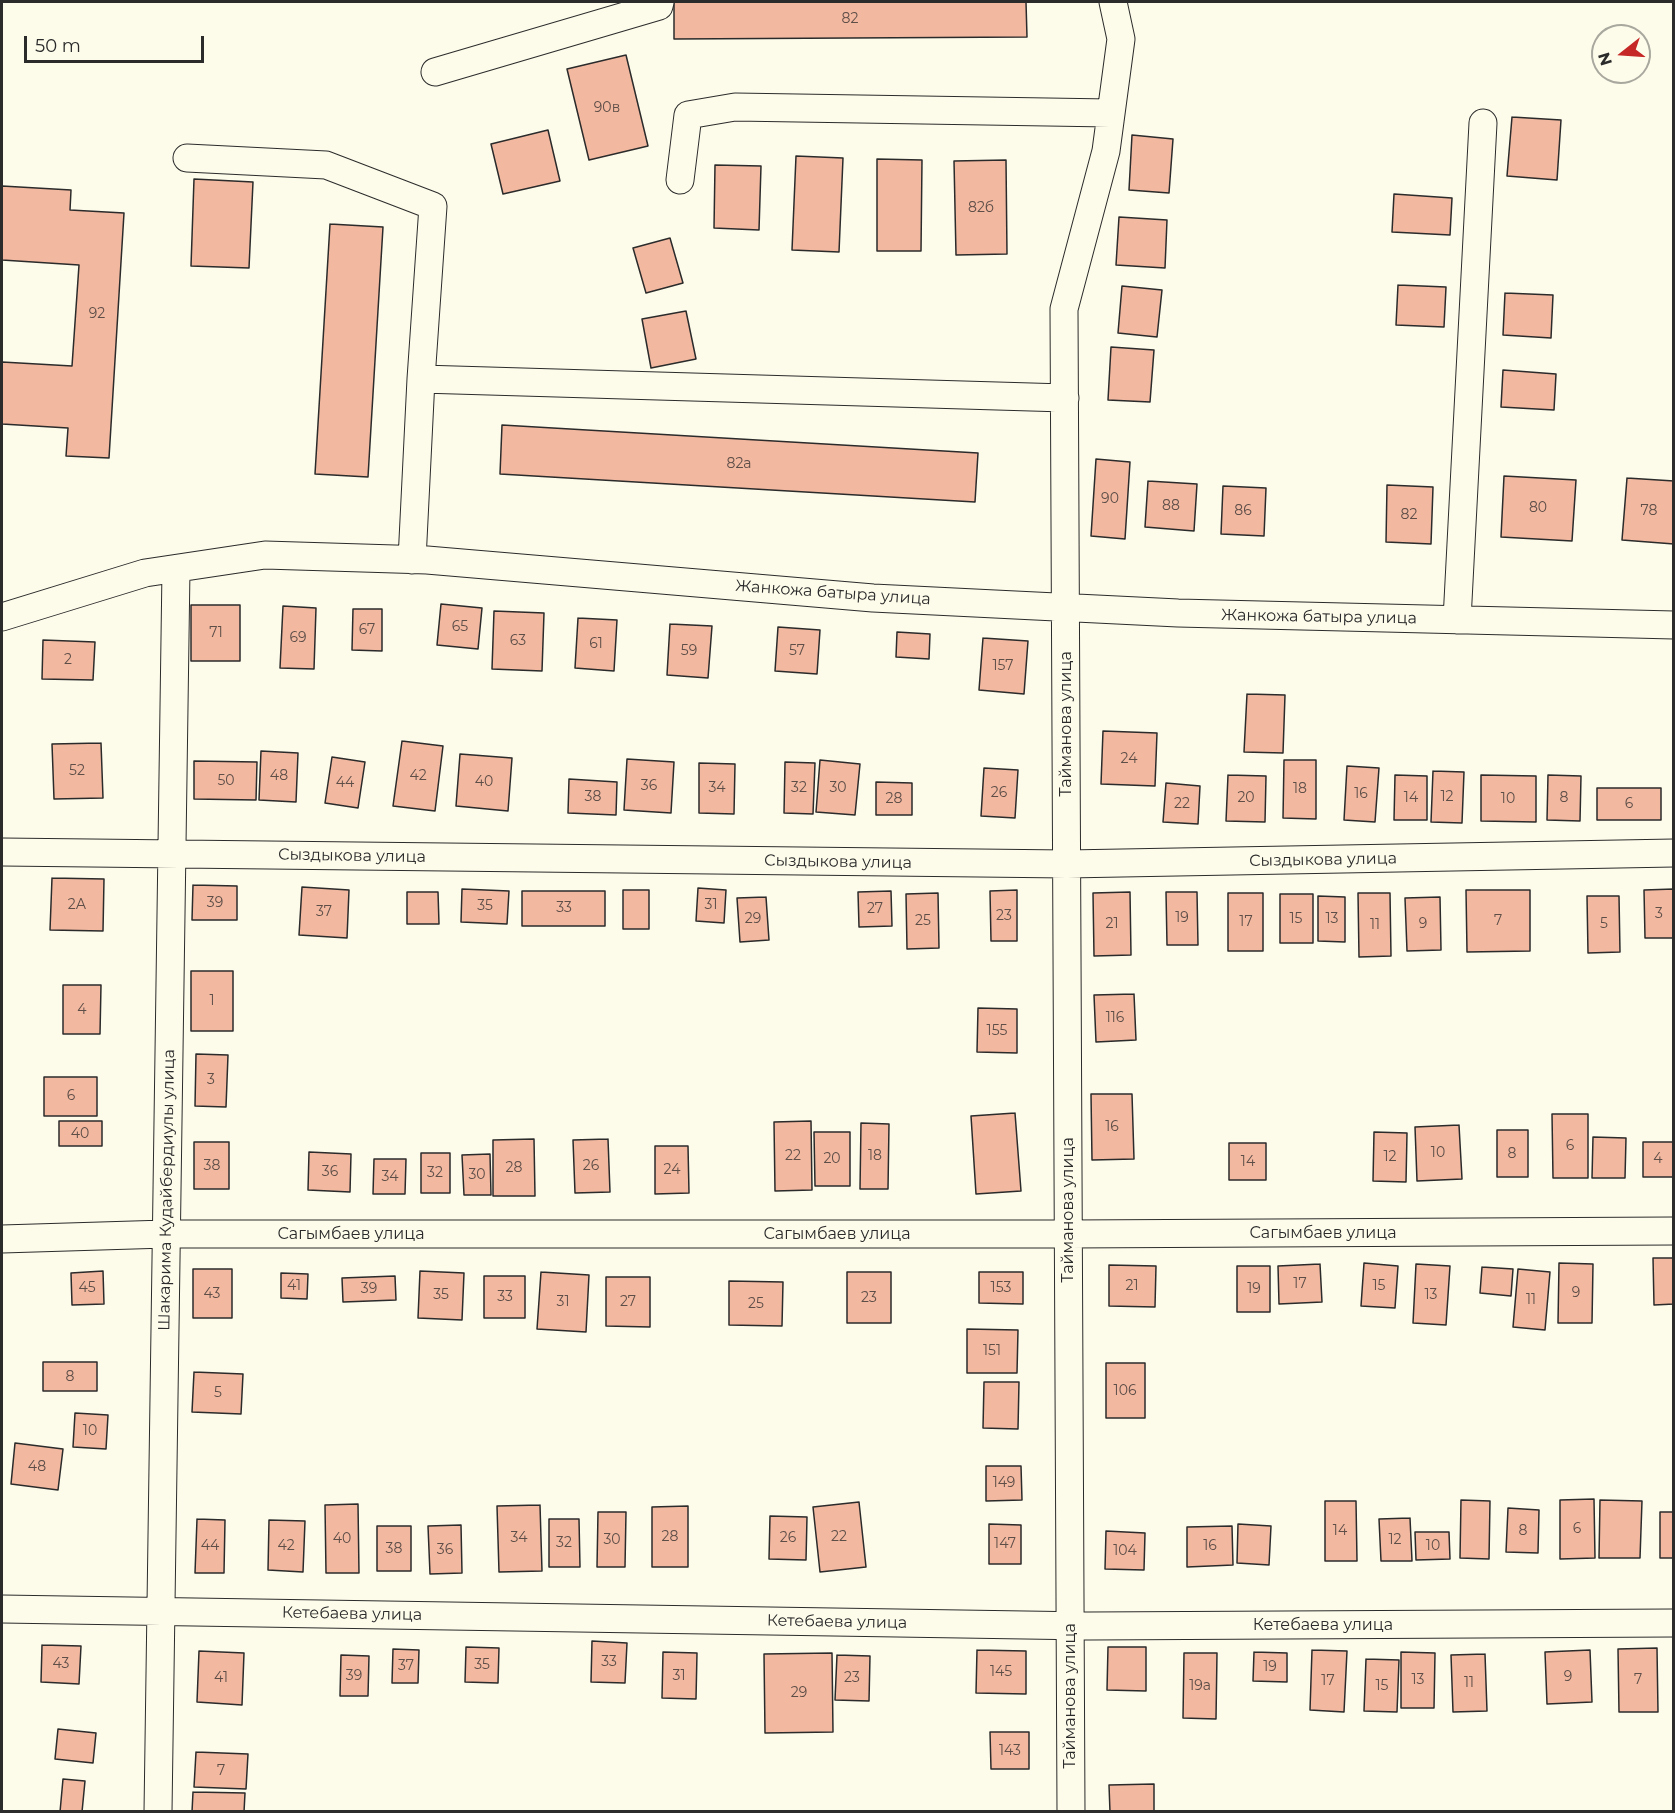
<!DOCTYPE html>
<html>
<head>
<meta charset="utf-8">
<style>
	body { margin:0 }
	#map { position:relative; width:1675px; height:1813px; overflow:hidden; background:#fdfbea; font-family:Montserrat,sans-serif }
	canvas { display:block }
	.frame { position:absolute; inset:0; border:3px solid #2b2b2b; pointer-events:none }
	.north { position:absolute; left:1591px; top:24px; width:60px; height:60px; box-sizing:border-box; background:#fdfbea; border:2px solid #a9a89e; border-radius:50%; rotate:253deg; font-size:16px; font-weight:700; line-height:24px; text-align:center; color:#2b2b2b }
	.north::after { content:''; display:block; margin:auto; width:21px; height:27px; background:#c62828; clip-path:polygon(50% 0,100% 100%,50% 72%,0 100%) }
	.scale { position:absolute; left:24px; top:36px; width:180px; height:27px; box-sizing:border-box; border:3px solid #2b2b2b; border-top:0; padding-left:8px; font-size:18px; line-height:21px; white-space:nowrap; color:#2b2b2b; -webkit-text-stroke:4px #fdfbea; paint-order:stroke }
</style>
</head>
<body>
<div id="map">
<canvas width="1675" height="1813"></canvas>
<div class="frame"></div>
<div class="north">N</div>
<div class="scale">50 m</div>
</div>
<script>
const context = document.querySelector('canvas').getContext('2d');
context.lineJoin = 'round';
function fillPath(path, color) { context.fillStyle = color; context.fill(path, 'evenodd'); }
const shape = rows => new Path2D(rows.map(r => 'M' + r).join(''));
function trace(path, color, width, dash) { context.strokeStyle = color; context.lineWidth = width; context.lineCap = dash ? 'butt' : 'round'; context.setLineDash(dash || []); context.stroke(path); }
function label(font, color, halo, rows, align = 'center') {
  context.font = font + ' Montserrat,sans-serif'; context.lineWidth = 4.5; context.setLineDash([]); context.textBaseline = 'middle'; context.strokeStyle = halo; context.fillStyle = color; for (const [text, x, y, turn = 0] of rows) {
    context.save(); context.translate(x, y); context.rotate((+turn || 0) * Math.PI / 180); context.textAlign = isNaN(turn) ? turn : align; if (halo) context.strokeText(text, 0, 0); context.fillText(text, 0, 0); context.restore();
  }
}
const building = shape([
	[674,2,1026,2,1027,37,674,39,674,2],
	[626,55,648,146,589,160,567,69,626,55],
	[1512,117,1561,120,1557,180,1507,176,1512,117],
	[548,130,560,181,503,194,491,144,548,130],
	[1132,135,1173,139,1169,193,1129,190,1132,135],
	[796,156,843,158,839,252,792,250,796,156],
	[877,159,922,160,921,251,877,251,877,159],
	[1006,160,1007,254,956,255,954,161,1006,160],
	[715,165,761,166,759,230,714,228,715,165],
	[194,179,253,182,249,268,191,266,194,179],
	[2,186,71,190,70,210,124,213,109,458,66,456,68,428,2,424,2,362,72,366,79,265,2,260,2,186],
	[1394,194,1452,198,1450,235,1392,232,1394,194],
	[1119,217,1167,220,1165,268,1116,265,1119,217],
	[330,224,383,227,368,477,315,474,330,224],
	[670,238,683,283,646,293,633,248,670,238],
	[1398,285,1446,287,1444,327,1396,325,1398,285],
	[1122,286,1162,290,1157,337,1118,333,1122,286],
	[1505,293,1553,295,1551,338,1503,335,1505,293],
	[686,311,696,359,651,368,642,319,686,311],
	[1111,347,1154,350,1150,402,1108,400,1111,347],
	[1503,370,1556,374,1554,410,1501,407,1503,370],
	[502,425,978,453,975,502,500,474,502,425],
	[1096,459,1130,462,1125,539,1091,536,1096,459],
	[1504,476,1576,480,1572,541,1501,537,1504,476],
	[1627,478,1674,481,1674,544,1622,540,1627,478],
	[1148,481,1197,484,1194,531,1145,527,1148,481],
	[1387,485,1433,487,1431,544,1386,542,1387,485],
	[1223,486,1266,488,1264,536,1221,534,1223,486],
	[441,604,482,608,478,649,437,645,441,604],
	[191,605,240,605,240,661,191,661,191,605],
	[283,606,316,608,314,669,280,668,283,606],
	[353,609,382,609,382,651,352,650,353,609],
	[494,611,544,613,542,671,492,669,494,611],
	[578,618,617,620,614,671,575,668,578,618],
	[670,624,712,626,708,678,667,675,670,624],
	[778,627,820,630,817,674,775,671,778,627],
	[897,632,930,634,929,659,896,657,897,632],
	[983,638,1028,641,1024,694,979,690,983,638],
	[43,640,95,642,93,680,42,679,43,640],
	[1247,694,1285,695,1283,753,1244,752,1247,694],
	[1103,731,1157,733,1155,786,1101,784,1103,731],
	[402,741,443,746,435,811,393,806,402,741],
	[101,743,103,798,54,799,52,744,101,743],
	[261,751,298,753,296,802,259,800,261,751],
	[460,754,512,758,508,811,456,806,460,754],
	[332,757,365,762,358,808,325,803,332,757],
	[627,759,674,762,671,813,624,810,627,759],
	[820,760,860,764,855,815,816,812,820,760],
	[1284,760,1316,760,1316,819,1283,818,1284,760],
	[194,761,257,762,256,800,194,799,194,761],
	[785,762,815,763,813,814,784,813,785,762],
	[699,763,735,764,734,814,699,813,699,763],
	[1347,766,1379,768,1375,822,1344,820,1347,766],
	[984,768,1018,770,1015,818,981,816,984,768],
	[1433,771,1464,772,1462,823,1431,822,1433,771],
	[1228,775,1266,776,1265,822,1226,821,1228,775],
	[1395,775,1427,776,1427,820,1394,820,1395,775],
	[1481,775,1536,776,1536,822,1481,821,1481,775],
	[1548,775,1581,776,1580,821,1547,820,1548,775],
	[569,779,617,782,616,815,568,813,569,779],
	[876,782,912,783,912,815,876,815,876,782],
	[1166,783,1200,786,1198,824,1163,822,1166,783],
	[1597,788,1661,788,1661,820,1597,820,1597,788],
	[52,878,104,879,103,931,50,930,52,878],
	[193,885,237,886,237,920,192,920,193,885],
	[302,887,349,890,347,938,299,935,302,887],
	[698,888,726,890,724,923,696,921,698,888],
	[462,889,509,891,507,924,461,922,462,889],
	[1674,889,1674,938,1645,938,1644,890,1674,889],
	[623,890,649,890,649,929,623,929,623,890],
	[1017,890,1017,941,991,941,990,891,1017,890],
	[1466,890,1530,890,1530,951,1467,952,1466,890],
	[522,891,605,891,605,926,522,926,522,891],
	[891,891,892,926,859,927,858,892,891,891],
	[407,892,438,892,439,924,407,924,407,892],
	[1130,892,1131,955,1094,956,1093,893,1130,892],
	[1166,892,1197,892,1198,945,1167,945,1166,892],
	[938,893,939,948,907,949,906,894,938,893],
	[1228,893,1263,893,1263,951,1228,951,1228,893],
	[1358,893,1390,893,1391,956,1359,957,1358,893],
	[1280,894,1313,894,1313,943,1280,943,1280,894],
	[1318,896,1345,897,1345,942,1318,941,1318,896],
	[1587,896,1619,896,1620,952,1588,953,1587,896],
	[766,897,769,940,740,942,737,898,766,897],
	[1440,897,1441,950,1407,951,1405,898,1440,897],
	[191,971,233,971,233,1031,191,1031,191,971],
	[63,985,101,985,100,1034,63,1034,63,985],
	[1134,994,1136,1040,1096,1042,1094,995,1134,994],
	[978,1008,1017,1009,1017,1053,977,1052,978,1008],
	[196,1054,228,1055,226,1107,195,1106,196,1054],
	[44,1077,97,1077,97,1116,44,1116,44,1077],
	[1091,1094,1132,1094,1134,1159,1092,1160,1091,1094],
	[1015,1113,1021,1191,976,1194,971,1116,1015,1113],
	[1552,1114,1588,1114,1588,1178,1553,1178,1552,1114],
	[59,1121,102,1121,102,1146,59,1146,59,1121],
	[811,1121,812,1190,775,1191,774,1122,811,1121],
	[861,1123,889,1124,888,1189,860,1189,861,1123],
	[1459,1125,1462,1179,1417,1181,1415,1127,1459,1125],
	[1497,1130,1528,1130,1528,1177,1497,1177,1497,1130],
	[814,1132,850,1132,850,1186,815,1186,814,1132],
	[1374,1132,1407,1133,1406,1182,1373,1181,1374,1132],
	[1593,1137,1626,1138,1625,1178,1592,1178,1593,1137],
	[534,1139,535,1196,493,1196,493,1140,534,1139],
	[608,1139,610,1192,575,1193,573,1140,608,1139],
	[194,1142,229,1142,229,1189,194,1189,194,1142],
	[1643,1142,1674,1142,1674,1177,1643,1177,1643,1142],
	[1229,1143,1266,1143,1266,1180,1229,1180,1229,1143],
	[655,1146,688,1146,689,1193,655,1194,655,1146],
	[309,1152,351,1154,350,1192,308,1190,309,1152],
	[421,1153,450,1153,450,1193,421,1193,421,1153],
	[490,1154,491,1195,464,1195,462,1155,490,1154],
	[374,1159,406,1159,405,1194,373,1194,374,1159],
	[1653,1258,1674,1258,1674,1304,1654,1305,1653,1258],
	[1364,1263,1398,1266,1395,1308,1361,1306,1364,1263],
	[1559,1263,1593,1264,1592,1323,1558,1323,1559,1263],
	[1320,1264,1322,1302,1279,1304,1278,1266,1320,1264],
	[1416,1264,1450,1266,1446,1325,1413,1323,1416,1264],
	[1109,1265,1156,1266,1155,1307,1109,1306,1109,1265],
	[1237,1266,1270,1266,1270,1312,1237,1312,1237,1266],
	[1482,1267,1513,1269,1511,1296,1480,1293,1482,1267],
	[193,1269,232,1269,232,1318,193,1318,193,1269],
	[1518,1269,1550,1272,1545,1330,1513,1327,1518,1269],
	[103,1271,104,1304,72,1305,71,1273,103,1271],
	[420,1271,464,1273,462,1320,418,1318,420,1271],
	[541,1272,589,1275,586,1332,537,1329,541,1272],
	[847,1272,891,1272,891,1323,847,1323,847,1272],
	[979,1272,1023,1272,1023,1304,979,1303,979,1272],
	[281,1273,308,1274,307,1299,281,1298,281,1273],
	[395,1276,396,1300,343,1302,342,1278,395,1276],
	[484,1276,525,1276,525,1318,484,1318,484,1276],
	[606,1277,650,1277,650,1327,606,1326,606,1277],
	[729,1281,783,1282,782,1326,729,1325,729,1281],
	[967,1329,1018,1330,1017,1373,967,1373,967,1329],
	[43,1362,97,1362,97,1391,43,1391,43,1362],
	[1106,1363,1145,1363,1145,1418,1106,1418,1106,1363],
	[194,1372,243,1374,241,1414,192,1412,194,1372],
	[984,1382,1019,1382,1018,1429,983,1428,984,1382],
	[75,1413,108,1415,106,1449,73,1447,75,1413],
	[15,1443,63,1449,58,1490,11,1484,15,1443],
	[986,1466,1021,1466,1022,1500,986,1501,986,1466],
	[1594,1499,1595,1558,1560,1559,1560,1500,1594,1499],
	[1461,1500,1490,1501,1489,1559,1460,1558,1461,1500],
	[1600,1500,1642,1501,1640,1558,1599,1558,1600,1500],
	[1325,1501,1356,1501,1357,1561,1325,1561,1325,1501],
	[859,1502,866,1567,820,1572,813,1507,859,1502],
	[358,1504,359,1573,326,1573,325,1505,358,1504],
	[540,1505,542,1571,499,1572,497,1506,540,1505],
	[688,1506,688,1567,652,1567,652,1507,688,1506],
	[1508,1508,1539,1510,1538,1553,1506,1552,1508,1508],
	[598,1512,626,1512,625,1567,597,1567,598,1512],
	[1660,1512,1674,1512,1674,1558,1660,1558,1660,1512],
	[770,1516,807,1517,806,1560,769,1559,770,1516],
	[1410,1518,1412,1561,1381,1561,1379,1519,1410,1518],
	[197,1519,225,1520,224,1573,195,1573,197,1519],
	[549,1519,579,1519,580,1567,549,1567,549,1519],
	[269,1520,305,1521,303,1572,268,1570,269,1520],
	[989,1524,1021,1525,1021,1564,989,1564,989,1524],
	[1238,1524,1271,1526,1269,1565,1237,1563,1238,1524],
	[461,1525,462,1573,430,1574,428,1526,461,1525],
	[377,1526,411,1526,411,1571,377,1571,377,1526],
	[1232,1526,1233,1565,1187,1567,1187,1527,1232,1526],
	[1106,1531,1145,1533,1144,1570,1105,1569,1106,1531],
	[1415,1532,1449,1532,1450,1559,1416,1560,1415,1532],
	[592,1641,627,1643,625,1683,591,1682,592,1641],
	[42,1645,81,1646,79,1684,41,1682,42,1645],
	[466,1647,499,1648,498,1683,465,1682,466,1647],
	[1108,1647,1146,1647,1146,1691,1107,1690,1108,1647],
	[1657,1648,1658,1712,1619,1712,1618,1649,1657,1648],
	[393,1649,419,1650,418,1683,392,1683,393,1649],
	[977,1650,1026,1651,1026,1694,976,1693,977,1650],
	[1312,1650,1347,1651,1344,1712,1310,1710,1312,1650],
	[1590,1650,1592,1702,1547,1704,1545,1652,1590,1650],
	[199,1651,244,1653,242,1705,197,1702,199,1651],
	[663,1652,697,1653,696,1699,662,1698,663,1652],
	[1254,1652,1287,1653,1287,1682,1253,1681,1254,1652],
	[1401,1652,1435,1653,1434,1708,1401,1708,1401,1652],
	[832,1653,833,1732,765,1733,764,1654,832,1653],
	[1184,1653,1217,1653,1216,1719,1183,1718,1184,1653],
	[1485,1654,1487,1711,1453,1712,1451,1655,1485,1654],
	[341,1655,369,1656,368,1696,340,1696,341,1655],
	[837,1655,870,1656,869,1701,835,1700,837,1655],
	[1366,1659,1399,1660,1397,1712,1364,1711,1366,1659],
	[58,1729,96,1733,93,1763,55,1759,58,1729],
	[990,1732,1029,1732,1029,1769,991,1769,990,1732],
	[196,1752,248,1754,246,1789,194,1787,196,1752],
	[63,1779,85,1781,82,1812,60,1812,63,1779],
	[1154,1784,1154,1812,1110,1812,1109,1785,1154,1784],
	[193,1792,245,1793,244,1812,192,1812,193,1792]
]);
const minor = shape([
	[435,72,659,6,660,2],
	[187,158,326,165,433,206,421,379],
	[680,180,688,115,735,107,1110,113],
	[412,560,421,379,1065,398],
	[2,617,145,573,265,555,427,560,873,598,1178,613,1674,625],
	[1457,620,1483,123],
	[2,852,1067,864,1674,853],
	[2,1239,166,1234,1068,1234,1674,1231],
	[2,1609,1089,1626,1674,1623],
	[158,1812,176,569],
	[1071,1812,1064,309,1106,151,1121,39,1113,2]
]);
const numberNames = [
	["82",850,19],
	["90в",607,108],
	["82б",981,208],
	["92",97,314],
	["82а",739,464],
	["90",1110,499],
	["88",1171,506],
	["80",1538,508],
	["86",1243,511],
	["78",1649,511],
	["82",1409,515],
	["65",460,627],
	["67",367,630],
	["71",216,633],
	["69",298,638],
	["63",518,641],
	["61",596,644],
	["59",689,651],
	["57",797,651],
	["2",68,660],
	["157",1003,666],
	["24",1129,759],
	["52",77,771],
	["48",279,776],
	["42",418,776],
	["50",226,781],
	["40",484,782],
	["44",345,783],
	["36",649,786],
	["34",717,788],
	["32",799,788],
	["30",838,788],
	["18",1300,789],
	["26",999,793],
	["16",1361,794],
	["38",593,797],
	["12",1447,797],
	["20",1246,798],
	["14",1411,798],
	["8",1564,798],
	["28",894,799],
	["10",1508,799],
	["22",1182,804],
	["6",1629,804],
	["39",215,903],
	["2А",77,905],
	["31",711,905],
	["35",485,906],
	["33",564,908],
	["27",875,909],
	["37",324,912],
	["3",1659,914],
	["23",1004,916],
	["19",1182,918],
	["29",753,919],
	["15",1296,919],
	["13",1332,919],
	["25",923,921],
	["7",1498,921],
	["17",1246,922],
	["21",1112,924],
	["9",1423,924],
	["5",1604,924],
	["11",1375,925],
	["1",212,1001],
	["4",82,1010],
	["116",1115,1018],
	["155",997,1031],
	["3",211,1080],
	["6",71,1096],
	["16",1112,1127],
	["40",80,1134],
	["6",1570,1146],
	["10",1438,1153],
	["8",1512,1154],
	["22",793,1156],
	["18",875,1156],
	["12",1390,1157],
	["20",832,1159],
	["4",1658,1159],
	["14",1248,1162],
	["38",212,1166],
	["26",591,1166],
	["28",514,1168],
	["24",672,1170],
	["36",330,1172],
	["32",435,1173],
	["30",477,1175],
	["34",390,1177],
	["17",1300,1284],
	["41",294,1286],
	["21",1132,1286],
	["15",1379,1286],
	["45",87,1288],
	["153",1001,1288],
	["39",369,1289],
	["19",1254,1289],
	["9",1576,1293],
	["43",212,1294],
	["35",441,1295],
	["13",1431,1295],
	["33",505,1297],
	["23",869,1298],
	["11",1531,1300],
	["31",563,1302],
	["27",628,1302],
	["25",756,1304],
	["151",992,1351],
	["8",70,1377],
	["106",1125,1391],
	["5",218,1393],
	["10",90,1431],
	["48",37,1467],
	["149",1004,1483],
	["6",1577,1529],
	["14",1340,1531],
	["8",1523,1531],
	["28",670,1537],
	["22",839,1537],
	["34",519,1538],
	["26",788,1538],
	["40",342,1539],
	["30",612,1540],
	["12",1395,1540],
	["32",564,1543],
	["147",1005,1544],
	["44",210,1546],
	["42",286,1546],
	["16",1210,1546],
	["10",1433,1546],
	["38",394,1549],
	["36",445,1550],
	["104",1125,1551],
	["33",609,1662],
	["43",61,1664],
	["35",482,1665],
	["37",406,1666],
	["19",1270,1667],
	["145",1001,1672],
	["39",354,1676],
	["31",679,1676],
	["9",1568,1677],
	["41",221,1678],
	["23",852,1678],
	["13",1418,1680],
	["7",1638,1680],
	["17",1328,1681],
	["11",1469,1683],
	["19а",1200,1686],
	["15",1382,1686],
	["29",799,1693],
	["143",1010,1751],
	["7",221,1771]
];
const streetNames = [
	["Жанкожа батыра улица",833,593,4],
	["Жанкожа батыра улица",1319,617,1],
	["Тайманова улица",1066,724,-90],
	["Сыздыкова улица",352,856,1],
	["Сыздыкова улица",1323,860,-1],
	["Сыздыкова улица",838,862,1],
	["Шакарима Кудайбердиулы улица",167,1190,-89],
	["Тайманова улица",1068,1210,-90],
	["Сагымбаев улица",1323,1233],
	["Сагымбаев улица",351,1234],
	["Сагымбаев улица",837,1234],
	["Кетебаева улица",352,1614,1],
	["Кетебаева улица",837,1622,1],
	["Кетебаева улица",1323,1625],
	["Тайманова улица",1070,1696,-90]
];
fillPath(building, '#f2b8a0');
trace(building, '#2b2b2b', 1.5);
trace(minor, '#2b2b2b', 29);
trace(minor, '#fdfbea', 27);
label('14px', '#5d4e48', null, numberNames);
label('16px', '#2b2b2b', '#fdfbea', streetNames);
</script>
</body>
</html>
